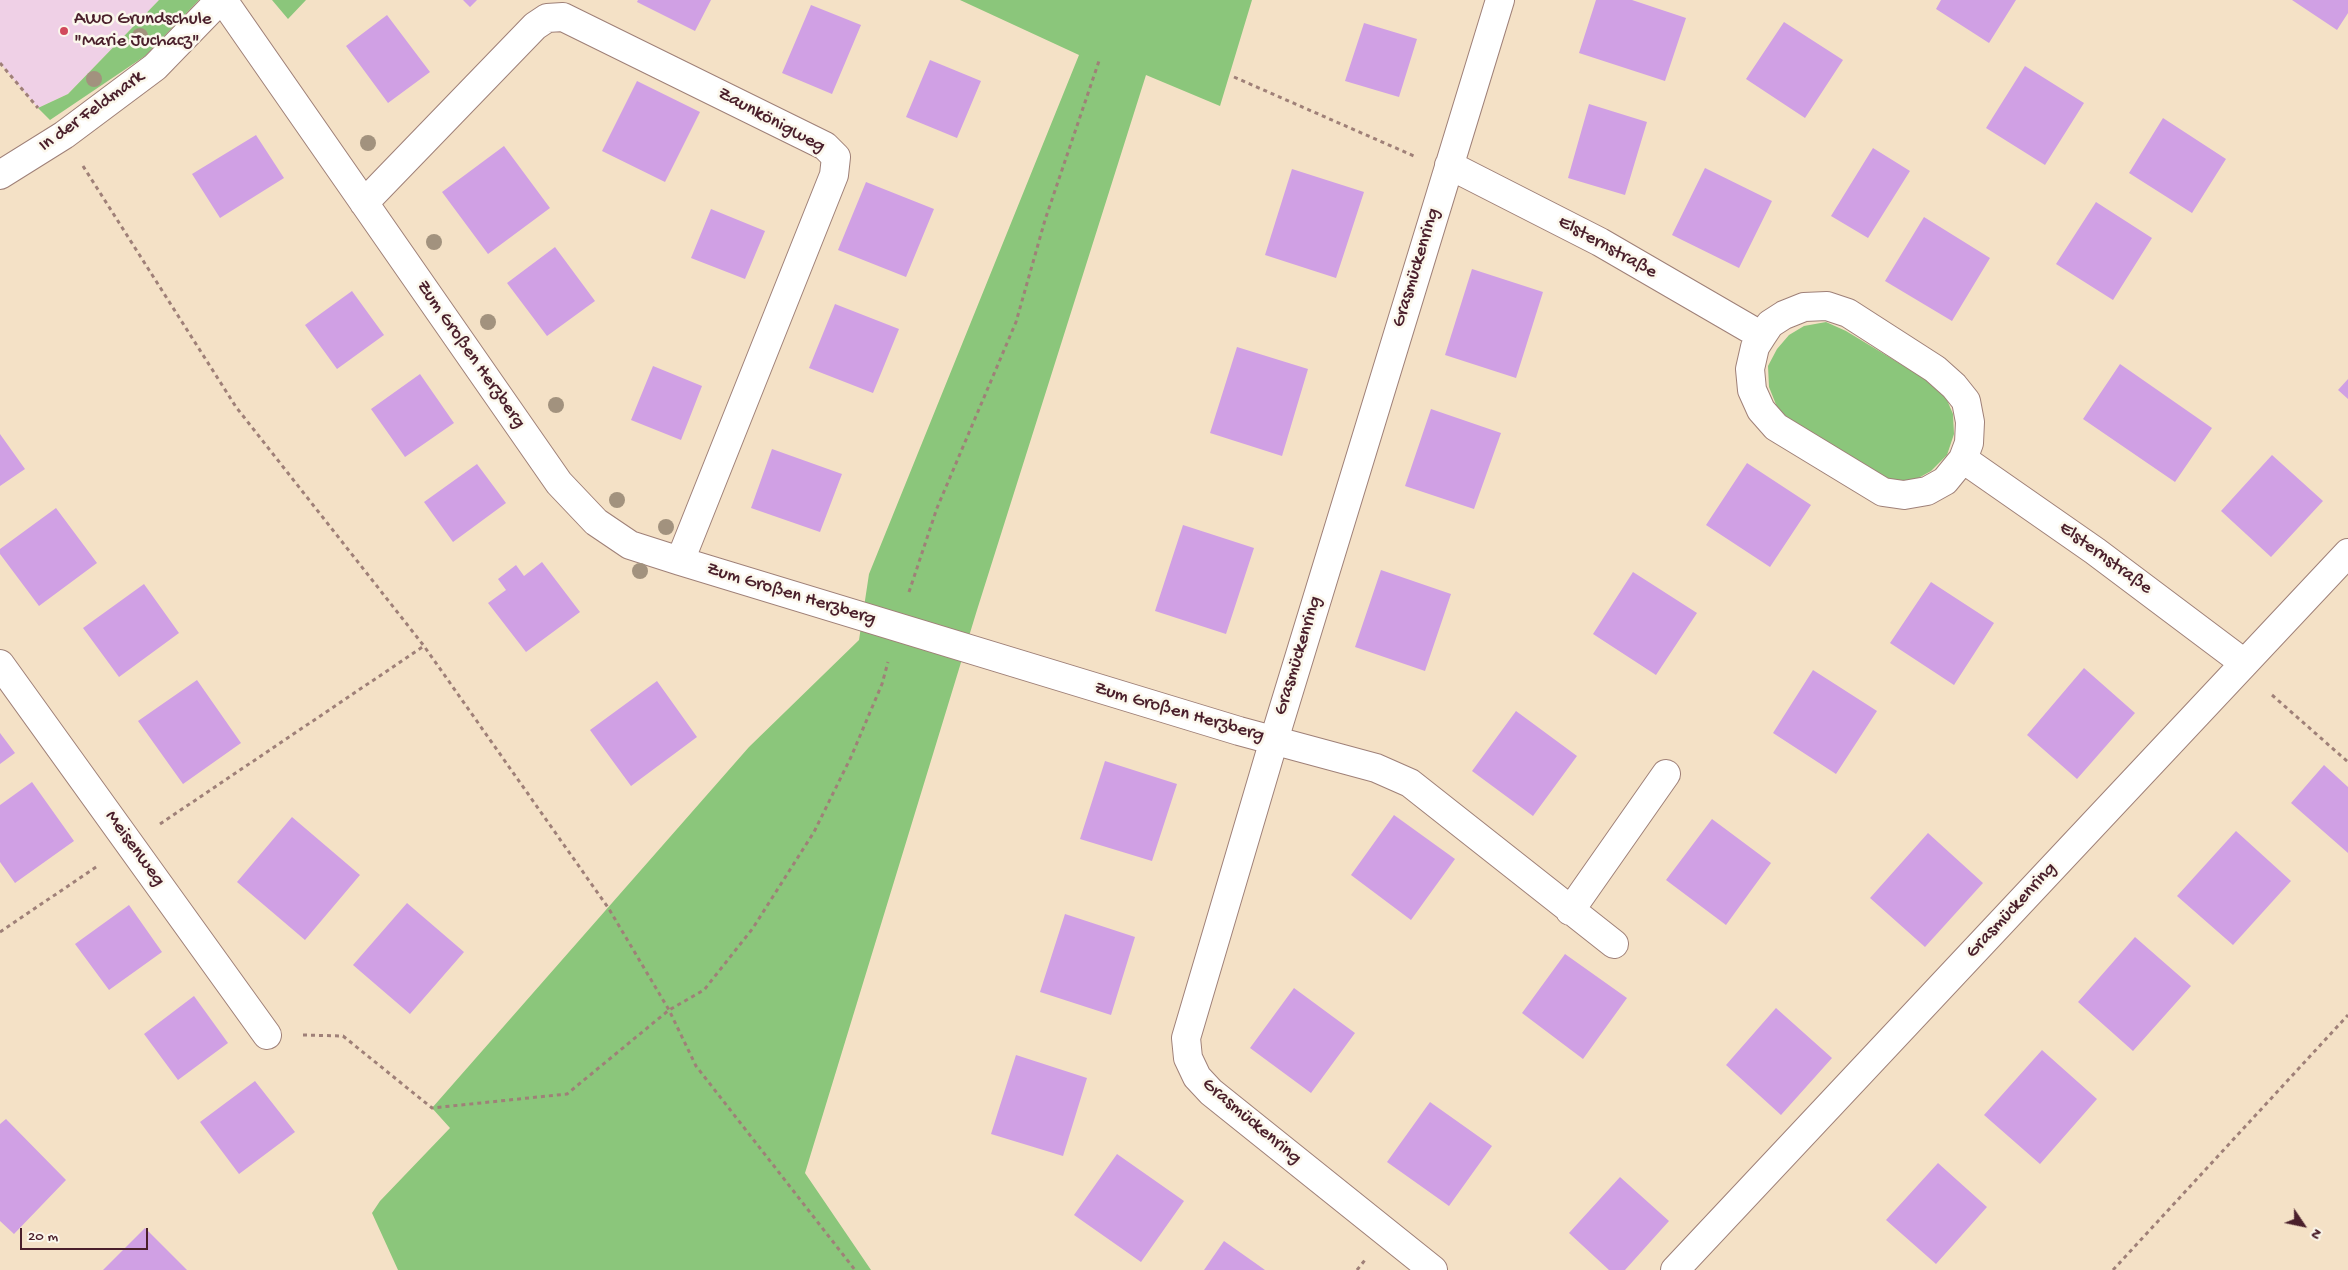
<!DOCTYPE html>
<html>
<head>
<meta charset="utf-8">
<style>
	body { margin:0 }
	#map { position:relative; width:2348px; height:1270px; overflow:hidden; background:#f4e1c6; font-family:"Gochi Hand",sans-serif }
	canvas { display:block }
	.north { position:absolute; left:2278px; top:1200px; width:50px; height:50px; -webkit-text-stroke:4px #fbf7ec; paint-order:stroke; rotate:124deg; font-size:14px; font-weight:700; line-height:20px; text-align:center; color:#4a1f2b }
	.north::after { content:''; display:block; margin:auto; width:18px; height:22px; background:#4a1f2b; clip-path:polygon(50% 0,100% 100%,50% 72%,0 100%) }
	.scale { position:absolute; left:20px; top:1228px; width:128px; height:22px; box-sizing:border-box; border:2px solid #4a1f2b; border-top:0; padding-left:6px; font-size:15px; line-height:18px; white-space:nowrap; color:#4a1f2b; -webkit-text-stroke:4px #fbf7ec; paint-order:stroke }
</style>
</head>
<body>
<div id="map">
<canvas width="2348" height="1270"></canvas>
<div class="north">N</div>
<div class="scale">20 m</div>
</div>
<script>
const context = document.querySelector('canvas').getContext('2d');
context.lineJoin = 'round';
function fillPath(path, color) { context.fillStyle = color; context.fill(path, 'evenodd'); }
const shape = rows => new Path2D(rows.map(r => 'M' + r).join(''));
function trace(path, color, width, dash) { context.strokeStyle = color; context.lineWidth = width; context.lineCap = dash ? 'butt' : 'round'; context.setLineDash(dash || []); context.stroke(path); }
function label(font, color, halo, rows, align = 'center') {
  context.font = font + ' "Gochi Hand",sans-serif'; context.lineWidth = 5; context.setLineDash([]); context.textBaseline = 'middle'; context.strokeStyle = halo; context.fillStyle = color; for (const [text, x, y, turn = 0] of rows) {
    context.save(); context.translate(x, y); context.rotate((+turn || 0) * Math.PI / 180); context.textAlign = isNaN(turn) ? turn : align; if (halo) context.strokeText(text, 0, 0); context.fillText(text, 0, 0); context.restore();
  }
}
const built = shape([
	[0,0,159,0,68,94,38,108,0,63]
]);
const green = shape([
	[159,0,199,0,145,56,50,120,38,108,68,94],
	[272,0,306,0,288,19],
	[960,0,1252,0,1220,106,1146,75,977,610,805,1173,871,1270,398,1270,372,1213,380,1201,450,1128,432,1108,749,747,859,640,869,574,1079,55],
	[1826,322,1846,331,1927,380,1944,393,1953,414,1954,434,1947,455,1931,471,1913,481,1891,481,1871,473,1792,422,1777,407,1769,387,1768,366,1777,349,1789,335,1804,326]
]);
const building = shape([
	[463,0,477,0,470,7],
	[638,0,711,0,695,31,637,2],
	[1596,0,1632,0,1686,18,1665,81,1579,53],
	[1941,0,2016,0,1989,43,1936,9],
	[2292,0,2348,0,2348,13,2337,30],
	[811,5,861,25,832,94,782,73],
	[387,15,430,72,388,103,346,46],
	[1784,22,1843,60,1805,118,1746,79],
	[1364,23,1417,39,1399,97,1345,81],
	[930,60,981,81,957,138,906,117],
	[2025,66,2084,103,2045,165,1986,128],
	[637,81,700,112,665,182,602,151],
	[1589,104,1647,122,1625,195,1568,178],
	[2163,118,2226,159,2192,213,2129,173],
	[256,135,284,178,220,218,192,174],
	[504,146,550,208,488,254,442,192],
	[1873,148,1910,171,1868,238,1831,216],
	[1705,168,1772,201,1739,268,1672,235],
	[1292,169,1364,192,1336,278,1265,255],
	[866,182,934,209,906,277,838,250],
	[2096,202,2152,238,2113,300,2056,264],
	[711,209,765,231,745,279,691,258],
	[1924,217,1990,258,1952,321,1885,281],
	[555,247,595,301,547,336,507,283],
	[1472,269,1543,292,1516,378,1445,355],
	[352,291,384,335,337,369,305,325],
	[835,304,899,329,873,393,809,368],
	[1237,347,1308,369,1282,456,1210,433],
	[2120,364,2212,428,2175,482,2083,419],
	[653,366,702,386,681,440,631,420],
	[420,374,454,423,405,457,371,409],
	[2348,379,2348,399,2338,390],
	[1431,409,1501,433,1474,509,1405,486],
	[0,434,25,469,0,486],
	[772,449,842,474,820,532,751,508],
	[2272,455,2323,501,2271,557,2221,511],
	[1747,463,1811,505,1770,567,1706,525],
	[477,464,506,503,453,542,424,502],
	[56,508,97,563,39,606,0,554,0,549],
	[1183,525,1254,548,1226,634,1155,611],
	[542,562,580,612,526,652,488,603,506,590,498,579,516,565,524,576],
	[1381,570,1451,594,1425,671,1355,647],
	[1633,572,1697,613,1656,675,1593,634],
	[1931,582,1994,623,1954,685,1890,643],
	[144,584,179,633,119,677,83,628],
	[2084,668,2135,713,2077,779,2027,735],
	[1813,670,1877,711,1836,774,1773,733],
	[197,680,241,743,183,784,138,721],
	[657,681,697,737,631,786,590,730],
	[1516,711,1577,756,1533,816,1472,771],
	[0,733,15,753,0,764],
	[1105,761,1177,784,1152,861,1080,839],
	[2324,765,2348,787,2348,853,2291,803],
	[32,782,74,841,15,883,0,862,0,805],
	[1394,815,1455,859,1411,920,1351,875],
	[292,817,360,875,305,940,237,882],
	[1712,819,1771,863,1726,925,1666,880],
	[2236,831,2291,881,2233,945,2177,896],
	[1928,833,1983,883,1925,947,1870,898],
	[407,903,464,952,410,1014,353,965],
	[129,905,162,952,109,990,75,944],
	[1065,914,1135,937,1111,1015,1040,992],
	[2135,937,2191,986,2133,1051,2078,1002],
	[1565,954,1627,998,1583,1059,1522,1013],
	[1294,988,1355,1033,1311,1093,1250,1048],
	[194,996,228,1043,178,1080,144,1034],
	[1776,1008,1832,1058,1781,1115,1726,1065],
	[2042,1050,2097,1099,2040,1164,1984,1115],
	[1016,1055,1087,1078,1063,1156,991,1134],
	[255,1081,295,1132,239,1174,200,1122],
	[1430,1102,1492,1146,1449,1206,1387,1162],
	[6,1119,66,1180,14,1234,0,1221,0,1124],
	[1117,1154,1184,1201,1141,1262,1074,1215],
	[1938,1163,1987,1207,1936,1264,1886,1220],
	[1620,1177,1669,1221,1625,1270,1609,1270,1569,1233],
	[145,1228,187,1270,103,1270],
	[1224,1241,1258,1265,1265,1270,1204,1270]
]);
const path = shape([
	[0,63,38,108],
	[1234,77,1414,156],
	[83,166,236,407,424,646,609,909,669,1010,696,1066,855,1270],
	[909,592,937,508,1016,322,1045,220,1099,61],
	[2272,695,2348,762],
	[160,824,424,646],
	[0,932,99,865],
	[303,1035,343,1036,432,1108,567,1094,669,1010,704,990,753,928,814,832,851,757,882,684,888,662],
	[1357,1270,1365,1260],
	[2113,1270,2348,1015]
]);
const minor = shape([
	[223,0,559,483,596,522,630,545,680,561,1239,731,1376,768,1410,783,1614,944],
	[1449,165,1600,242,1762,336],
	[0,175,64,135,155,67,220,0],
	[364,203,535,26,547,18,563,17,825,146,836,157,834,175,680,561],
	[1827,306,1848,313,1935,369,1954,386,1966,401,1970,422,1969,443,1963,459,1945,481,1927,491,1904,495,1883,492,1776,427,1761,410,1752,390,1750,369,1755,347,1762,336,1770,324,1784,315,1804,307,1827,306],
	[1963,459,2095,551,2244,663],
	[0,664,267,1035],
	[1570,911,1666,774],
	[1433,1270,1211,1092,1197,1077,1188,1058,1186,1038,1274,740,1500,0],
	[1675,1270,2348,553]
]);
const trees = [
	[140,36],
	[94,79],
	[368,143],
	[434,242],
	[488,322],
	[556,405],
	[617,500],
	[666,527],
	[640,571]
];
const markers = [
	[64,31,5,"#d1495b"]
];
const poiNames = [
	["AWO Grundschule",74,20],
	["\"Marie Juchacz\"",74,42]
];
const streetNames = [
	["In der Feldmark",92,112,-36],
	["Zaunkönigweg",771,121,28],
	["Elsternstraße",1607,248,29],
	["Grasmückenring",1417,268,-73],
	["Zum Großen Herzberg",470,355,55],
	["Elsternstraße",2105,559,36],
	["Zum Großen Herzberg",791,595,17],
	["Grasmückenring",1299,656,-73],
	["Zum Großen Herzberg",1179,713,16],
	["Meisenweg",134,849,54],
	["Grasmückenring",2012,911,-47],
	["Grasmückenring",1251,1122,40]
];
fillPath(built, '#efd0e6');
fillPath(green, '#8bc67b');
fillPath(building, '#d0a0e4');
trace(minor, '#9f8078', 30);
trace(path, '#9f8078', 3, [4, 4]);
trace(minor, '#fff', 28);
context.fillStyle = '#a2927e';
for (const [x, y] of trees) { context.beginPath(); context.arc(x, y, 8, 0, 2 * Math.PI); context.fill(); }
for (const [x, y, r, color] of markers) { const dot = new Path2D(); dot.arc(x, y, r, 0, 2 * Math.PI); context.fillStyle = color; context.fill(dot); trace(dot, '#fbf7ec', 2); }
label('19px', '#4a1f2b', '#fbf7ec', poiNames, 'left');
label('19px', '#4a1f2b', '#fbf7ec', streetNames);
</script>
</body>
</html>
